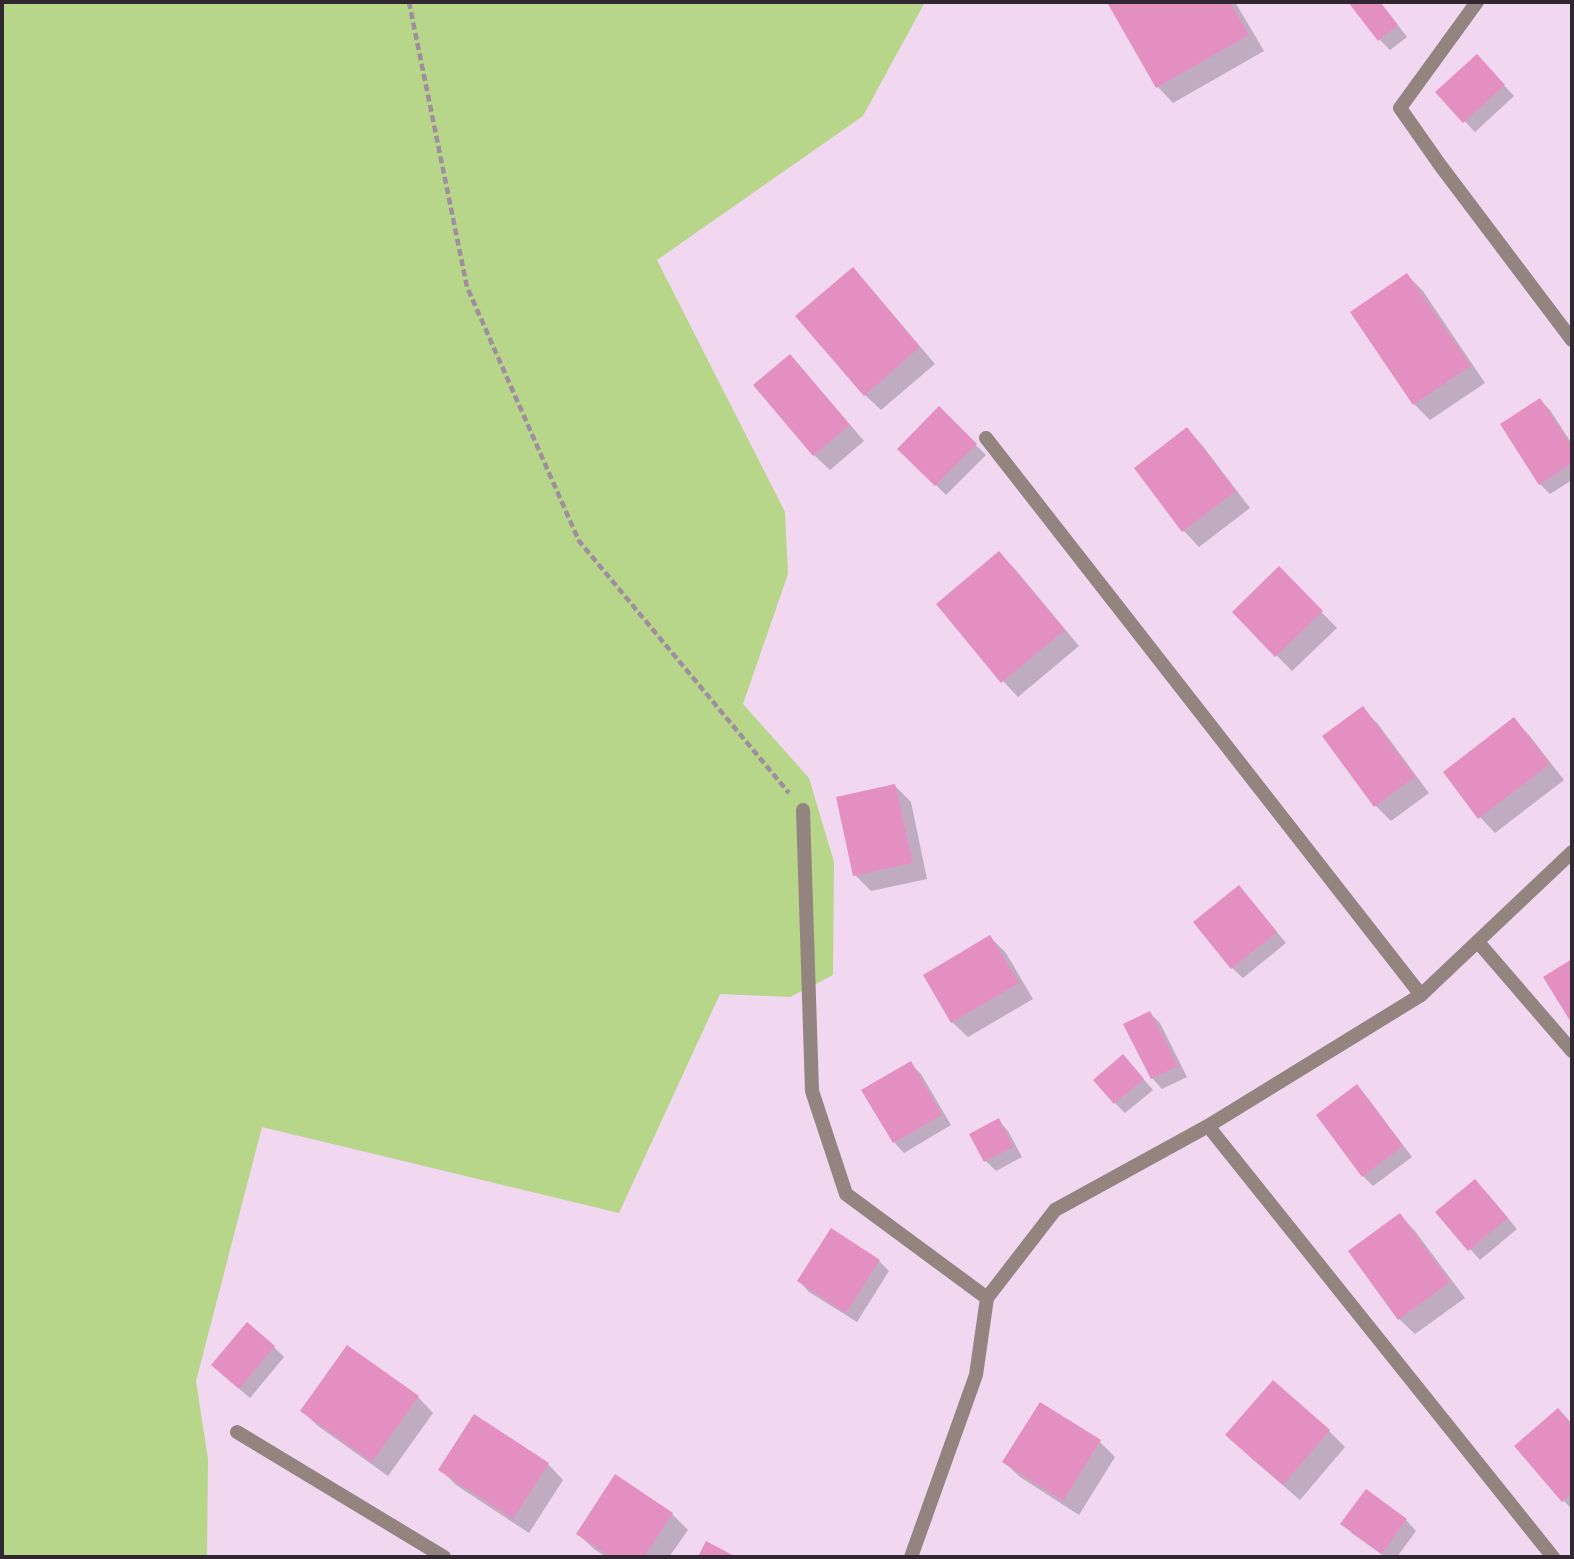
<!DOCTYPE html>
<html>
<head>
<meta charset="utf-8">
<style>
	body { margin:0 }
	#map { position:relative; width:1574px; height:1559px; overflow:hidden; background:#f1d7f0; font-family:"Times New Roman",serif }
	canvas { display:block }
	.frame { position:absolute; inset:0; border:4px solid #312730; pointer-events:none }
</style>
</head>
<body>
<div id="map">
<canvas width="1574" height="1559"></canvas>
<div class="frame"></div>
</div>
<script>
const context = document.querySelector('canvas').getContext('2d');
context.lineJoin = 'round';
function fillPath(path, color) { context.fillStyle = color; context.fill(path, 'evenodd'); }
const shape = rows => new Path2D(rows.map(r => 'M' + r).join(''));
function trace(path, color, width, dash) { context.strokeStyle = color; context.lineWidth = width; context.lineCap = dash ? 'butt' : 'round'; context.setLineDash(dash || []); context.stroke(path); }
const green = shape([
	[2,2,925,2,863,116,657,260,785,512,788,574,743,704,809,778,834,862,833,975,790,997,720,994,619,1213,262,1127,196,1381,208,1459,207,1557,2,1557]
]);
const shadow = shape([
	[1114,2,1235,2,1264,51,1173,103,1158,87,1110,4],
	[1351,2,1380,2,1407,37,1390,50,1380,40],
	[1487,67,1514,96,1475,132,1437,92],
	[1407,275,1423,291,1485,383,1430,420,1414,404,1352,312],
	[868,285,935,364,881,410,865,395],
	[790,356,805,372,864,441,830,470,814,455],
	[1540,400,1550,410,1572,444,1572,480,1550,494,1540,484],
	[939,409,986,455,946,495,900,449],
	[1187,429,1202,445,1250,508,1199,547,1184,531,1136,468],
	[999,553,1015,569,1079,646,1018,697,1003,681],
	[1279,569,1337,628,1292,671,1234,612],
	[1362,708,1378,724,1429,793,1391,821,1376,806],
	[1514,720,1529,735,1564,780,1495,833,1480,817],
	[895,786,911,802,927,879,871,891,855,875],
	[1249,898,1286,943,1243,978,1232,968],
	[990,937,1006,953,1033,999,968,1037,952,1022],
	[1150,1013,1160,1023,1187,1077,1162,1089,1152,1078],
	[910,1063,921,1074,951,1125,904,1153,894,1142],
	[1133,1067,1153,1090,1125,1113,1115,1103],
	[1357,1087,1367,1097,1412,1157,1373,1186,1363,1176],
	[998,1120,1008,1131,1022,1157,996,1171,986,1161],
	[1485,1191,1517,1229,1480,1260,1438,1213],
	[1400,1215,1415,1231,1465,1298,1415,1334,1399,1319],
	[879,1261,889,1271,857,1322,809,1292,799,1281],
	[274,1347,284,1357,250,1398,223,1375],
	[1273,1383,1329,1431,1345,1447,1300,1500,1243,1451],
	[418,1397,433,1413,388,1476,318,1426,302,1411],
	[1558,1411,1572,1425,1572,1509,1563,1500],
	[1100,1442,1115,1457,1079,1515,1020,1477,1004,1462],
	[548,1464,563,1480,529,1533,456,1485,440,1469],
	[672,1514,688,1530,669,1557,606,1557,594,1549,578,1534],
	[1406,1520,1416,1531,1397,1557,1385,1557,1353,1534,1343,1524]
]);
const building = shape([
	[1111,2,1230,2,1249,35,1156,88,1108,4],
	[1348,2,1380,2,1398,25,1378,41],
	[1477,54,1505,85,1463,123,1435,92],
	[853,267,920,347,864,396,795,316],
	[1407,273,1471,366,1413,405,1350,312],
	[790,354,850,425,813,456,753,385],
	[1540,398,1572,447,1572,463,1539,485,1500,424],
	[939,406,977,444,935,486,897,449],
	[1187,427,1236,491,1182,532,1134,468],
	[999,551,1065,630,1001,683,936,604],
	[1279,566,1323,611,1275,657,1232,612],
	[1363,706,1415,777,1374,807,1322,736],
	[1514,717,1550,764,1478,819,1443,772],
	[895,784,913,863,853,876,836,797],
	[1239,885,1277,932,1231,969,1193,922],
	[990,935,1019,983,951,1023,923,975],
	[1572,959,1572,1024,1543,977],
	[1150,1011,1178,1066,1151,1079,1123,1024],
	[1123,1054,1144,1079,1114,1104,1093,1080],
	[911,1061,942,1115,893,1143,861,1090],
	[1357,1084,1403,1146,1362,1177,1316,1115],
	[999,1118,1013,1147,984,1162,969,1134],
	[1475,1179,1508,1218,1468,1251,1435,1212],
	[1400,1213,1450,1282,1398,1320,1348,1251],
	[831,1228,880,1260,846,1313,797,1281],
	[247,1322,275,1346,239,1389,211,1365],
	[347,1345,419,1396,372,1462,300,1411],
	[1273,1380,1330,1430,1283,1485,1225,1435],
	[1040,1402,1101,1440,1063,1501,1002,1462],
	[1558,1408,1572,1424,1572,1493,1562,1502,1514,1446],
	[474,1414,549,1463,513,1519,438,1470],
	[615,1474,673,1513,644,1557,611,1557,576,1534],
	[1366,1489,1407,1519,1382,1554,1340,1524],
	[706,1541,736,1557,698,1557]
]);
const path = shape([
	[409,2,467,287,579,541,789,793]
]);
const lane = shape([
	[1477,2,1400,108,1440,165,1572,340],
	[986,438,1421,995],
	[1208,1126,1553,1557],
	[237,1432,444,1557]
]);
const street = shape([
	[803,810,812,1091,846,1194,987,1298],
	[1478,942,1572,1051],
	[911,1557,976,1375,987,1298,1055,1210,1208,1126,1421,995,1572,852]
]);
fillPath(green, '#b7d68a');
fillPath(shadow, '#0003');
fillPath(building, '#e48fc2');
trace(path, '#a08d9f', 4.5, [7, 3.5]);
trace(lane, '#93847f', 14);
trace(street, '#93847f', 14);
</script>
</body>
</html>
